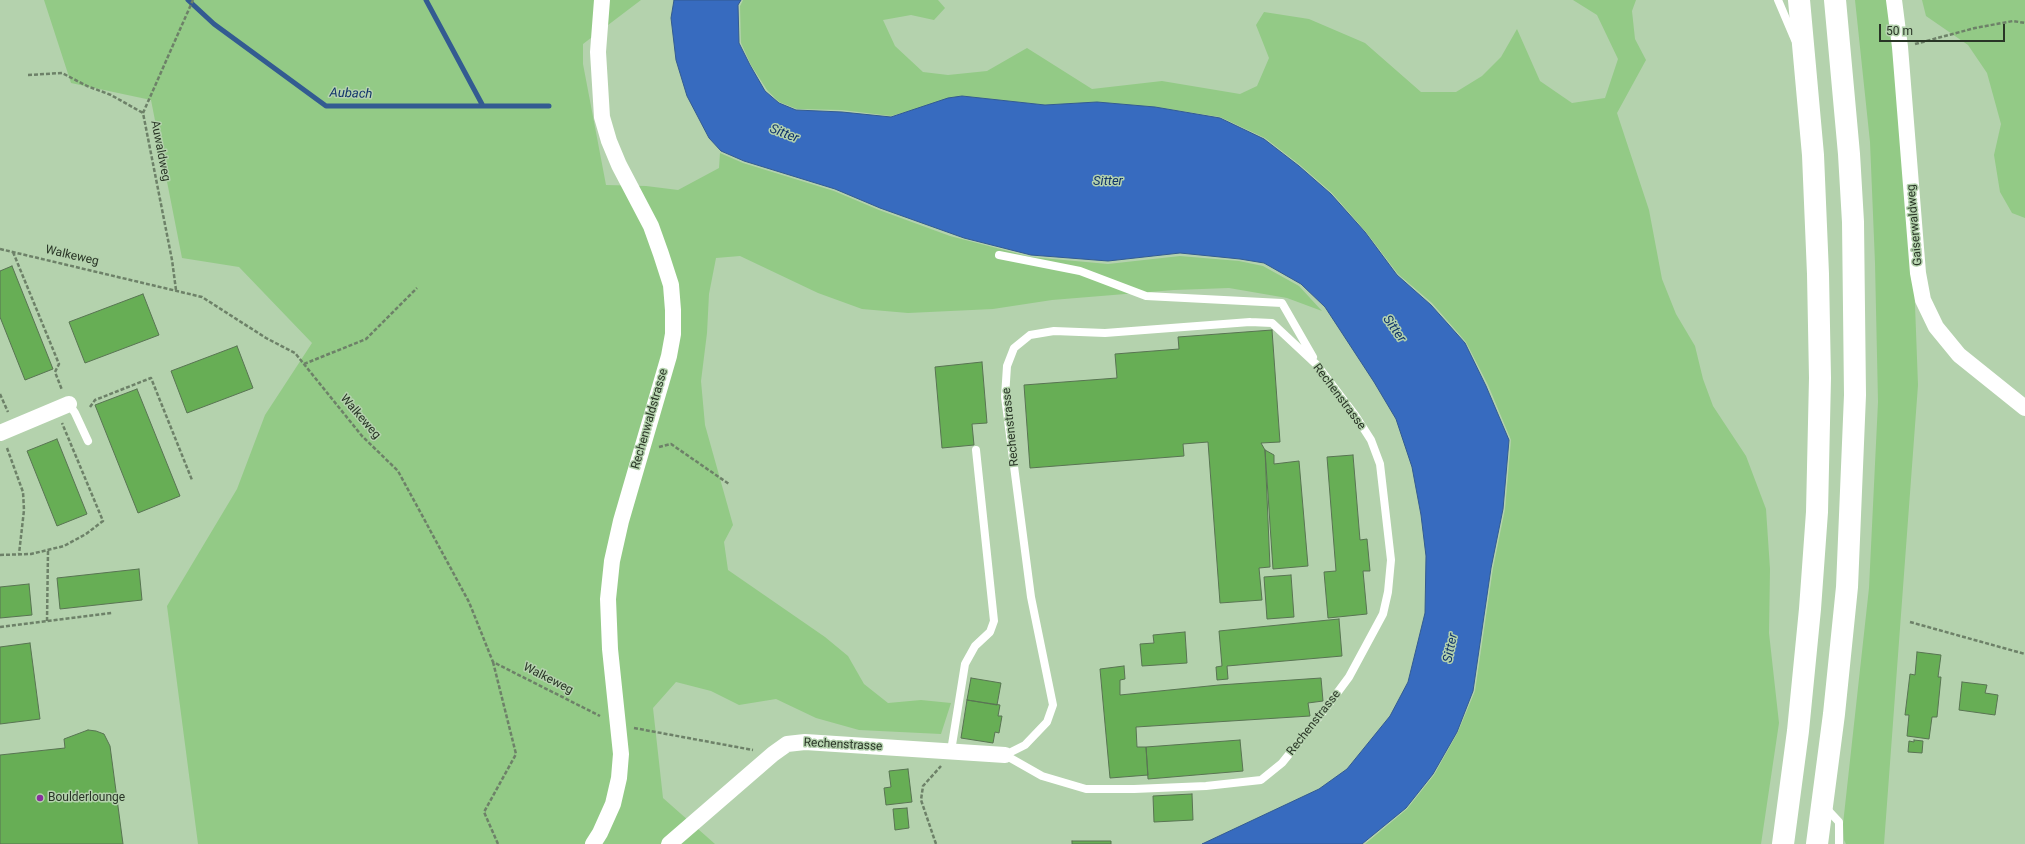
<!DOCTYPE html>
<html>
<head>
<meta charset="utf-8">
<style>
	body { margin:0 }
	#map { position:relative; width:2025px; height:844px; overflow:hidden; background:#b4d2ad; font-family:Roboto,sans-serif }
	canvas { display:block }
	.scale { position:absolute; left:1879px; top:24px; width:126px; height:18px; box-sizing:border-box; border:2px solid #293526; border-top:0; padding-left:5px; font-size:12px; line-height:14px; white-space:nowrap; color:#293526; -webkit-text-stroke:3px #b4d2ad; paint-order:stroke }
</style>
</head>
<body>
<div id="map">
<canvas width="2025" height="844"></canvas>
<div class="scale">50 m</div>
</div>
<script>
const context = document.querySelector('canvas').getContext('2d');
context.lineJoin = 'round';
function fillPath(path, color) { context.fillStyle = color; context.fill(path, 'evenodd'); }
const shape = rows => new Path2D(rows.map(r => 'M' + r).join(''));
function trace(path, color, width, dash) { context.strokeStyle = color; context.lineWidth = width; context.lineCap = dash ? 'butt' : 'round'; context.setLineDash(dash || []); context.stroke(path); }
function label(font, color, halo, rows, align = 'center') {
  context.font = font + ' Roboto,sans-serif'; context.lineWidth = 3; context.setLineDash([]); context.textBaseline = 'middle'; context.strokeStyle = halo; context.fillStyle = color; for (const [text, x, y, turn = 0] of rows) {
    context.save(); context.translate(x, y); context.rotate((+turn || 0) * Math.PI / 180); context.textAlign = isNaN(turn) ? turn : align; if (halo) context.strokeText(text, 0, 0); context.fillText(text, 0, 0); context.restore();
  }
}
const green = shape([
	[44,0,641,0,583,44,583,64,606,185,646,186,678,190,719,168,720,153,743,163,834,191,879,210,950,236,1031,257,1108,264,1180,256,1239,261,1263,266,1299,286,1322,311,1287,298,1229,288,1174,290,1052,300,993,309,908,313,862,309,818,293,740,256,716,258,709,294,707,333,701,381,705,425,733,525,724,542,728,570,825,637,848,656,864,684,888,703,921,700,951,703,941,734,859,730,816,718,776,699,739,705,711,691,676,682,653,708,663,798,715,844,198,844,167,606,237,489,265,415,312,343,239,267,182,258,151,100,71,83],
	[743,0,938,0,945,8,934,20,911,15,883,20,895,46,923,72,948,75,987,71,1027,48,1092,89,1162,81,1240,94,1257,86,1269,58,1256,25,1264,12,1309,19,1365,43,1421,92,1456,92,1482,76,1501,57,1517,29,1540,81,1572,103,1605,98,1618,59,1597,15,1573,0,1636,0,1632,11,1635,39,1646,60,1617,113,1649,210,1662,279,1676,314,1695,346,1703,379,1713,406,1746,456,1766,509,1770,569,1769,633,1779,723,1761,844,1365,844,1407,809,1434,775,1458,732,1475,691,1493,568,1505,509,1511,440,1488,385,1466,342,1432,303,1398,274,1366,232,1332,193,1300,165,1265,138,1220,117,1155,107,1097,102,1045,105,962,96,891,116,842,110,797,109,779,102,767,90,751,65,741,43,740,6],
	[1855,0,1888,0,1914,278,1918,385,1884,844,1846,844,1844,840,1843,824,1869,588,1878,402,1875,263,1870,142],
	[1922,0,2025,0,2025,218,2012,213,2000,192,1994,155,2001,124,1987,73,1968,45,1926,16]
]);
const water = shape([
	[674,0,741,0,738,5,739,43,750,65,765,91,779,103,796,110,842,112,891,117,948,98,962,96,1045,105,1097,102,1155,107,1220,118,1264,139,1299,166,1331,194,1365,232,1397,275,1431,305,1465,343,1486,386,1509,440,1503,509,1491,568,1473,691,1457,732,1433,774,1406,808,1362,844,1202,844,1319,789,1347,769,1390,716,1408,682,1425,613,1426,556,1421,515,1412,467,1396,419,1374,382,1325,307,1301,284,1264,263,1240,259,1180,253,1108,261,1031,255,964,238,880,208,835,189,744,161,721,151,709,138,687,96,676,60,671,18,674,0]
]);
const stream = shape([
	[188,0,214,24,326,106,549,106],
	[426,0,483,106]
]);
const building = shape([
	[12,266,53,369,25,380,0,317,0,271,12,266],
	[143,294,159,335,85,363,69,322,143,294],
	[1272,330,1280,442,1261,443,1265,450,1270,567,1259,568,1262,600,1220,603,1208,442,1183,444,1184,456,1030,468,1024,385,1117,378,1115,354,1179,349,1178,337,1272,330],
	[237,346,253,388,187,413,171,371,237,346],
	[982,362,987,423,972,424,974,445,942,448,935,367,982,362],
	[137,389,180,496,138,513,95,405,137,389],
	[57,439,87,514,57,526,27,451,57,439],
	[1265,450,1274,455,1274,464,1299,461,1308,566,1273,569,1265,450],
	[1353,455,1360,540,1367,539,1370,571,1363,571,1367,614,1328,618,1324,572,1336,571,1327,457,1353,455],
	[139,569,142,600,60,609,57,578,139,569],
	[1291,575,1294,617,1267,619,1264,577,1291,575],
	[29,584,32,615,0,618,0,587,29,584],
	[1339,619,1342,656,1227,666,1228,679,1217,680,1216,667,1222,666,1219,631,1339,619],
	[1185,632,1187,663,1142,666,1140,644,1154,643,1153,635,1185,632],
	[30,643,40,719,0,724,0,647,30,643],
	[1917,652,1941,655,1938,677,1941,677,1937,717,1932,717,1929,739,1907,736,1909,715,1905,715,1910,674,1915,675,1917,652],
	[1124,666,1125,679,1120,680,1120,695,1219,685,1321,678,1323,701,1308,703,1310,716,1136,727,1137,747,1146,747,1148,775,1110,778,1100,669,1124,666],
	[971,678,1001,683,997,705,967,700,971,678],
	[1962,682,1987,685,1985,693,1998,695,1995,715,1959,710,1962,682],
	[967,700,1000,705,998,716,1002,716,999,733,995,732,993,743,961,738,967,700],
	[88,730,96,731,104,734,110,746,123,844,0,844,0,755,65,748,64,739,88,730],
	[1240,740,1243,771,1148,779,1146,747,1240,740],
	[1914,740,1923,741,1922,753,1908,752,1909,741,1914,742,1914,740],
	[908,769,912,802,886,805,884,788,891,787,889,771,908,769],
	[1192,794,1193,820,1154,822,1153,796,1192,794],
	[907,808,909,828,895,830,893,809,907,808],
	[1072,841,1111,841,1111,844,1072,844,1072,841]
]);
const path = shape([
	[1915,44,1975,28,2013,21,2025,23],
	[28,75,62,73,87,86,111,95,143,113],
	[0,249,202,297,266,338,295,353,362,436,398,471,469,602,493,662,600,716],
	[13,252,59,364,55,372,62,390],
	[176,290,172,260,143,113,193,0],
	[304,364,366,339,417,288],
	[0,394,8,412],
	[90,407,95,400,151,378,192,480],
	[659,447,671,444,729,484],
	[7,448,23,492,24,510,19,554],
	[0,555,31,554,64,546,86,534,103,521,62,423],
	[47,621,48,551],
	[1910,622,2025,654],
	[0,627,112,613],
	[493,662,516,754,484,812,498,844],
	[634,728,753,750],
	[936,844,921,800,923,786,941,766]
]);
const service = shape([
	[1778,0,1795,40],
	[999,255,1080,271,1146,296,1282,303,1313,357],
	[1250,322,1272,323,1317,365,1355,415,1371,440,1380,464,1391,560,1388,592,1383,614,1349,677,1323,712,1282,763,1261,780,1206,786,1134,789,1086,789,1042,776,1005,755,1025,745,1047,722,1053,705,1031,597,1005,397,1007,366,1014,348,1030,335,1054,331,1105,333,1250,322],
	[69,404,75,413,88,441],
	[951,751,965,664,975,646,990,632,994,621,976,450],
	[1825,807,1839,822,1839,844]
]);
const minor = shape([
	[1894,0,1900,47,1918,273,1923,300,1936,327,1959,355,2025,408],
	[0,433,69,404],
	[593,844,600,833,613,804,619,778,621,754,610,649,608,599,612,561,621,521,669,356,673,334,673,310,671,285,661,254,651,226,619,165,609,141,602,117,598,52,602,0],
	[669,844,773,754,787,744,805,742,1005,755]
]);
const motorway = shape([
	[1783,844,1798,731,1810,609,1817,512,1820,378,1818,274,1813,155,1799,0],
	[1817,844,1834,714,1847,587,1855,395,1853,222,1849,154,1835,0]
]);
const markers = [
	[40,798,4,"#88309d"]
];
const streetNames = [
	["Auwaldweg",160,151,79],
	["Gaiserwaldweg",1915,225,-95],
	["Walkeweg",72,256,13],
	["Rechenstrasse",1339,397,53],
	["Walkeweg",360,417,49],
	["Rechenwaldstrasse",650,419,-74],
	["Rechenstrasse",1011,427,-96],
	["Walkeweg",548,679,27],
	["Rechenstrasse",1314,723,-52],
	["Rechenstrasse",843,745,3]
];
const poiNames = [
	["Boulderlounge",48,798]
];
const waterNames = [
	["Aubach",351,94,2],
	["Sitter",784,134,21],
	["Sitter",1108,182],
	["Sitter",1394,329,55],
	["Sitter",1451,648,-79]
];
fillPath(green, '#93ca86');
fillPath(water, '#376bbf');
trace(water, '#335b91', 1);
trace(stream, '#335b91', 5);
fillPath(building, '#67ae55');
trace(building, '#587452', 1);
trace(path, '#6d8168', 2.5, [4, 2]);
trace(service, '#fff', 8);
trace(minor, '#fff', 16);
trace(motorway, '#fff', 22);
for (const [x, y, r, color] of markers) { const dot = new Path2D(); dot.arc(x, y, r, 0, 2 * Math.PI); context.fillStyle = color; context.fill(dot); trace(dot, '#b4d2ad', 1.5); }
label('12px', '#293526', '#b4d2ad', streetNames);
label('12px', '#293526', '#b4d2ad', poiNames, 'left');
label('italic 13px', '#10336a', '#b4d2ad', waterNames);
</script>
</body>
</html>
